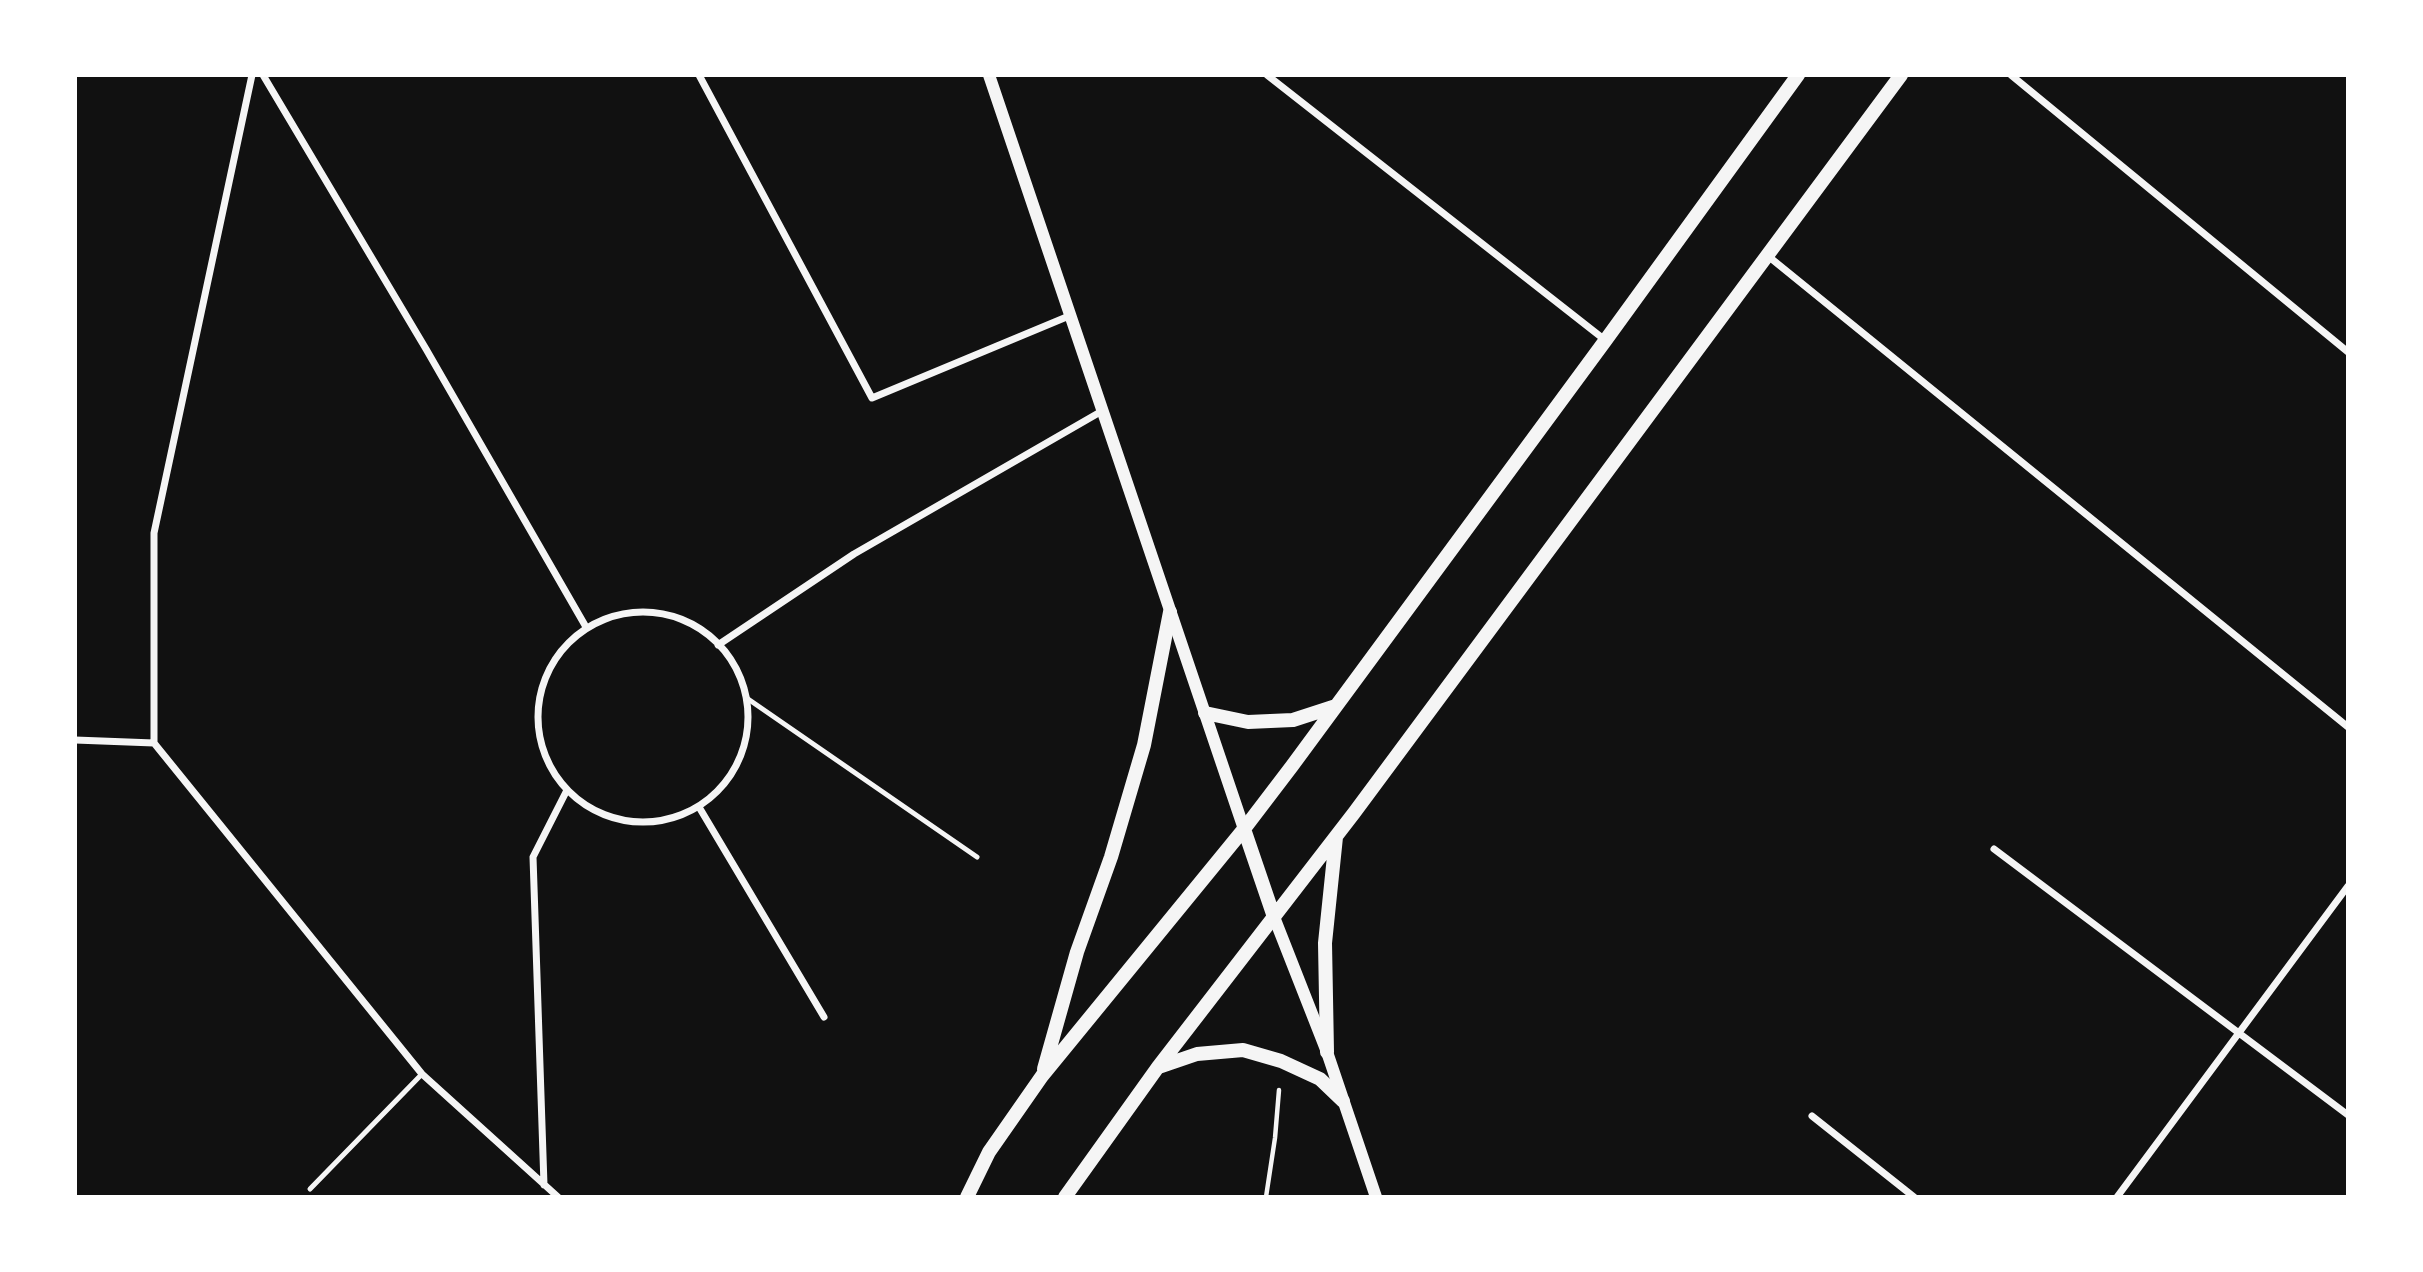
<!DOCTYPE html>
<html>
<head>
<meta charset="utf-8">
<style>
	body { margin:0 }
	#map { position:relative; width:2423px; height:1272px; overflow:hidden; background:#111; font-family:Figtree,sans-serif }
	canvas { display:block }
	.frame { position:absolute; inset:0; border:77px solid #fff; pointer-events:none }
</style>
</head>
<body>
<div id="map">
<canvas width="2423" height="1272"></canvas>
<div class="frame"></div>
</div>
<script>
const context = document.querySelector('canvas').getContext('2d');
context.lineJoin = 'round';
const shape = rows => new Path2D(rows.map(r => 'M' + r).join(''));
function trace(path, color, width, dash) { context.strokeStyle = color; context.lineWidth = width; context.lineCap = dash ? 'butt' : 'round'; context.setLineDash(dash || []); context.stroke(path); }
const path = shape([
	[1266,1197,1275,1138,1279,1090]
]);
const service = shape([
	[748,699,977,857],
	[310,1189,422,1074]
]);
const minor = shape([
	[252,75,154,533,154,743,422,1074,558,1197],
	[263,75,426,349,586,627],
	[699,75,872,398,1069,316],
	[1267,75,1605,340],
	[2011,75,2348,352],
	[1768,256,2348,727],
	'538 717a105 105 0 1 1 210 0a105 105 0 1 1-210 0Z',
	[718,645,854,554,1102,411],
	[75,740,154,743],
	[699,807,824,1017],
	[1994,849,2348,1115],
	[1812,1116,1914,1197],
	[544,1185,533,857,567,790],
	[2117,1197,2348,886]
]);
const tertiary = shape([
	[989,75,1244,829],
	[1274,917,1327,1052,1376,1197]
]);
const secondary = shape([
	[1205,713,1248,722,1293,720,1336,706],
	[1244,829,1274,917],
	[1327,1052,1325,943,1336,837],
	[1159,1067,1197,1054,1243,1050,1281,1061,1320,1079,1343,1101],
	[1044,1069,1077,952,1111,857,1144,745,1170,612],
	[967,1197,989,1152,1042,1076,1244,829,1292,766,1605,341,1798,75],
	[1065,1197,1158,1067,1354,813,1901,75]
]);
trace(path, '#f5f5f5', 4.5);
trace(service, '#f5f5f5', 5);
trace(minor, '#f5f5f5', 7);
trace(tertiary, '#f5f5f5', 12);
trace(secondary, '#f5f5f5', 14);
</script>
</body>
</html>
